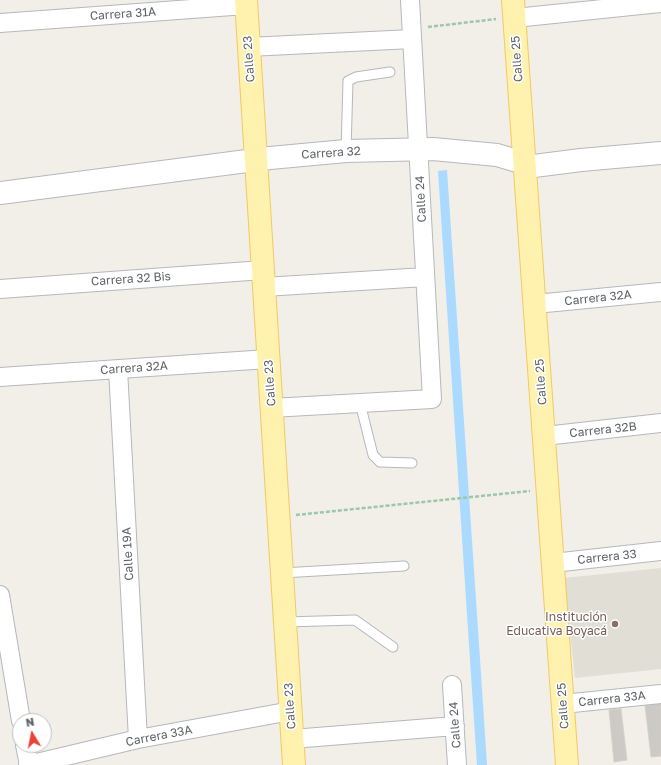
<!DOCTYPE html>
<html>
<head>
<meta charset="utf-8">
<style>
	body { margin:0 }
	#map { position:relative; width:661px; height:765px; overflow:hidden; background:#f1efe8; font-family:"Golos Text",sans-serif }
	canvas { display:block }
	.north { position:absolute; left:12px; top:713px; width:40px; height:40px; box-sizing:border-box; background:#fff; border:1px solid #bfc1c3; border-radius:50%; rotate:350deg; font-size:11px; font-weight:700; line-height:16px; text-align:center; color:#5f6368 }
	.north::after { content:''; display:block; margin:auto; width:14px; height:18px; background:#ea4335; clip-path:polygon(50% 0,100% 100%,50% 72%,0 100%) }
</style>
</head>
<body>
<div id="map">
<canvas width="661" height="765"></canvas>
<div class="north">N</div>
</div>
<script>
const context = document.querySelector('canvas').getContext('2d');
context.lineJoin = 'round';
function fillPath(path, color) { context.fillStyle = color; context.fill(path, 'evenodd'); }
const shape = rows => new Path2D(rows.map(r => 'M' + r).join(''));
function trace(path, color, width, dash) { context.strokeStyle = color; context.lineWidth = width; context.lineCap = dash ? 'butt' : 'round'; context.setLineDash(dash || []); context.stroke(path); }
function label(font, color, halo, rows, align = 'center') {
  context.font = font + ' "Golos Text",sans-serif'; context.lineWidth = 3; context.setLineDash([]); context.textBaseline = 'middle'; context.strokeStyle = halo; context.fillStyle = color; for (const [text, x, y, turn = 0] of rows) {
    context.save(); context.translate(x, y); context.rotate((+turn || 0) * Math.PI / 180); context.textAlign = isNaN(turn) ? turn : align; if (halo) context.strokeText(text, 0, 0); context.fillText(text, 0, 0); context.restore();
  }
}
const education = shape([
	[661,568,661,669,575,678,564,578]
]);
const water = shape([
	[447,170,480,659,487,765,477,765,470,660,438,171]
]);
const building = shape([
	[661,703,661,756,651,757,645,705,661,703],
	[621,709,627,760,614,762,609,710,621,709]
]);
const path = shape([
	[428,27,496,19],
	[296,515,530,491]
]);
const service = shape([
	[346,151,348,81,356,77,390,72],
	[360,403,373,455,380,462,412,463],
	[282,573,404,566],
	[285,622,355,620,393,647]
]);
const minor = shape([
	[515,18,661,3],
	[0,23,246,5],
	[248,47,412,39],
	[264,287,425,277],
	[0,289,263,270],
	[535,304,661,292],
	[118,369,138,739],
	[0,377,268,359],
	[271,408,432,399,410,0],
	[545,436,661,423],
	[553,563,661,551],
	[0,595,21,721],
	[452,685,457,765],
	[563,704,661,694],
	[292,739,455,726],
	[25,745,29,765],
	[28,765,138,739,291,711]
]);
const tertiary = shape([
	[0,193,270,158,346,151,433,149,497,155,534,166,581,160,661,153]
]);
const primary = shape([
	[246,0,294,765],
	[513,0,567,765]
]);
const markers = [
	[615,624,4,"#8d6e63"]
];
const streetNames = [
	["Carrera 31A",123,14,-4],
	["Calle 23",249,59,-94],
	["Calle 25",517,59,-94],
	["Carrera 32",331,153,-4],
	["Calle 24",421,199,-93],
	["Carrera 32 Bis",131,279,-4],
	["Carrera 32A",598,298,-6],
	["Carrera 32A",134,368,-4],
	["Calle 25",541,382,-94],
	["Calle 23",270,383,-94],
	["Carrera 32B",603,430,-6],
	["Calle 19A",128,554,-93],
	["Carrera 33",607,557,-6],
	["Carrera 33A",612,699,-6],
	["Calle 23",290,706,-94],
	["Calle 25",563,706,-94],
	["Calle 24",455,725,-94],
	["Carrera 33A",159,736,-11]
];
const educationNames = [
	["Institución",607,617],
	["Educativa Boyacá",607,631]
];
fillPath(education, '#e1ded6');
fillPath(water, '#aadaff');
fillPath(building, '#cccac5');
trace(building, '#d6d1c6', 1);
trace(service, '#b5b8bc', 11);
trace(minor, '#b5b8bc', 20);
trace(tertiary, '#b5b8bc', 24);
trace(primary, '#f2c960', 24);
trace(path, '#9cc7a9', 2.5, [4, 2]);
trace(service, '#fff', 9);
trace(minor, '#fff', 18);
trace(tertiary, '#fff', 22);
trace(primary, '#fff2af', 22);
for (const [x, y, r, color] of markers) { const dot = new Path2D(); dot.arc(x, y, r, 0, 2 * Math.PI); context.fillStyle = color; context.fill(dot); trace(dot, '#fff', 1.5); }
label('12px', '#5f6368', '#fff', streetNames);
label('12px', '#785e54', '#fff', educationNames, 'right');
</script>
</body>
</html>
